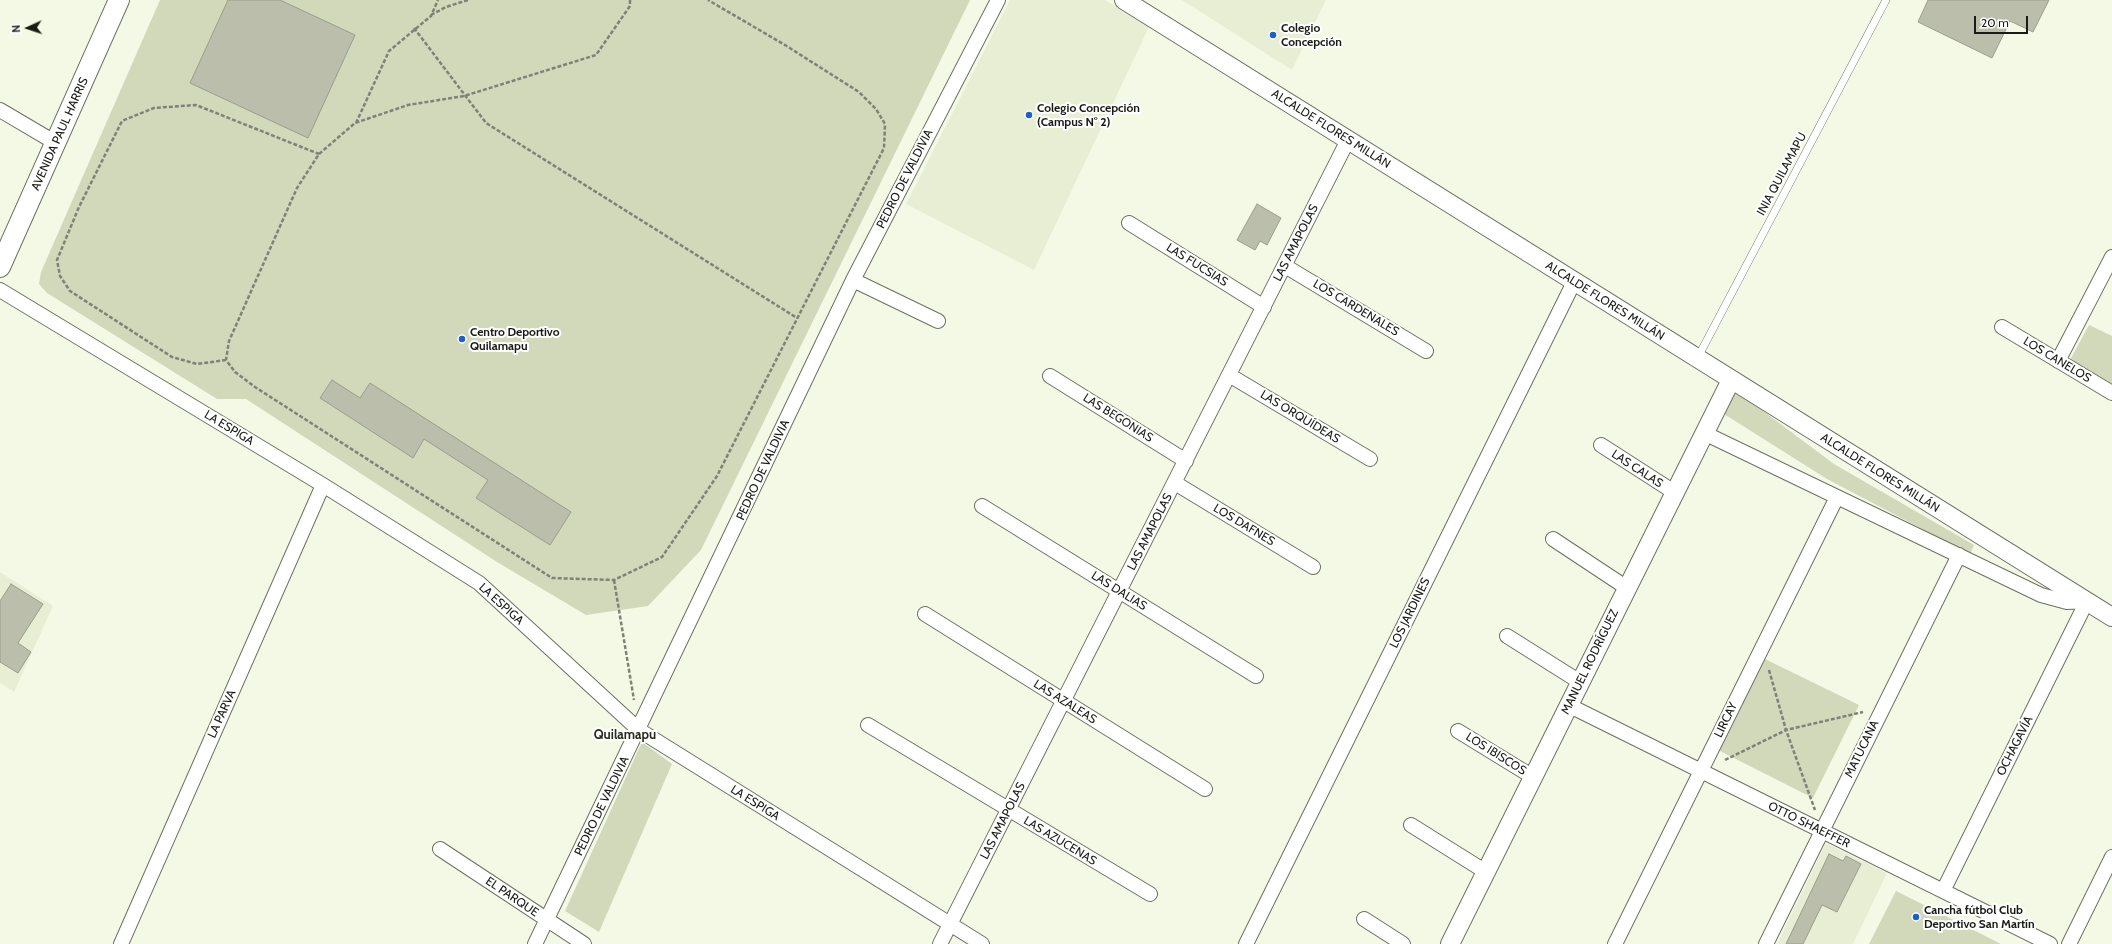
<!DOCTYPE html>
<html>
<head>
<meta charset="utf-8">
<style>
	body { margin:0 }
	#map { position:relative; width:2112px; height:944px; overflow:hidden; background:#f4f9e5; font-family:Cabin,sans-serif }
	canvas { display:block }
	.north { position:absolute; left:8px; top:8px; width:40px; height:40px; -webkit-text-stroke:3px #fff; paint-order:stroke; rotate:267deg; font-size:11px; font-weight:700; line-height:16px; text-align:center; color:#191b14 }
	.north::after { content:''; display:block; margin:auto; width:14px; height:18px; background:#191b14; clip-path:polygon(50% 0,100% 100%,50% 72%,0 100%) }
	.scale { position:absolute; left:1974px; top:16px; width:54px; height:18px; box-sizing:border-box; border:2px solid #191b14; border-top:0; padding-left:5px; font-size:12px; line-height:14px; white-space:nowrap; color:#191b14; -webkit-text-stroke:3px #fff; paint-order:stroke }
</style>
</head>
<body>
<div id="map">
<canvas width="2112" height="944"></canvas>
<div class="north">N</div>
<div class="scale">20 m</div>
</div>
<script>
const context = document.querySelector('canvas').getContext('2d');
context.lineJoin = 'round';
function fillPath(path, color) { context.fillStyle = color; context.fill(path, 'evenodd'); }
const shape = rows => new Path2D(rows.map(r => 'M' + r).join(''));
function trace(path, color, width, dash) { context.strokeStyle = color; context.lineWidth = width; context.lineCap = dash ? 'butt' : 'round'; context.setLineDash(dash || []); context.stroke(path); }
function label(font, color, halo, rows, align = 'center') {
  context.font = font + ' Cabin,sans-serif'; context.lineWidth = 4; context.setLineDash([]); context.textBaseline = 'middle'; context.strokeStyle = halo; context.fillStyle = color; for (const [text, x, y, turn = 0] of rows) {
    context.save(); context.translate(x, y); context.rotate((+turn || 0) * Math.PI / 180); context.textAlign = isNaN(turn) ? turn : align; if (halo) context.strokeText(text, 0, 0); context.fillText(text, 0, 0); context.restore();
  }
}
const built = shape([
	[1010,0,1105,0,1149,27,1034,270,906,204],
	[1182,0,1326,0,1292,70],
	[0,572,53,606,14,692,0,683],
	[1826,843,1887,873,1853,944,1777,944]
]);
const green = shape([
	[160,0,970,0,701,550,648,606,586,615,497,562,246,399,217,399,47,293,39,284,41,272],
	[2089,325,2112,336,2112,384,2070,360],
	[1735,390,1834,464,1974,545,1970,554,1827,479,1724,414],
	[1763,658,1859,705,1813,798,1718,750],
	[642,742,672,764,599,932,565,911],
	[1896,891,2001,944,1869,944]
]);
const building = shape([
	[228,0,280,0,355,35,308,138,190,83,228,0],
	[1928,0,2049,0,2033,32,2010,21,1992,58,1918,22,1928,0],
	[1257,204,1281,218,1267,245,1260,241,1255,250,1237,240,1257,204],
	[332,380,360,398,370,383,571,512,550,545,476,498,488,480,424,439,413,458,320,398,332,380],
	[11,584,43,604,18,643,31,652,18,673,0,662,0,601,11,584],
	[1829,854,1843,861,1846,856,1861,864,1837,912,1822,905,1803,944,1786,944,1829,854]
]);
const path = shape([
	[630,0,630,6,596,55,464,96,408,105,355,123,319,154,297,188,229,341,226,360,235,372,255,387,552,578,614,580,662,557,717,476,884,148,885,124,876,109,859,92,785,45,708,0],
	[431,15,446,7,468,0],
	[414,28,486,123,797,318],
	[356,123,389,51,431,16,438,0],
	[226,360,197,364,172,357,70,291,60,276,57,260,79,207,122,121,154,108,196,105,319,154],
	[614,580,634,700],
	[1769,670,1786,730,1815,810],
	[1725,760,1786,730,1863,712]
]);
const service = shape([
	[1697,359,1886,0]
]);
const minor = shape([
	[0,110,56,143],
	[1129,223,1264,307],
	[1285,266,1426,351],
	[853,280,938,321],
	[0,290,323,485,479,583,639,730,982,944],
	[2002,327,2112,393],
	[2058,361,2112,257],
	[1229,375,1370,459],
	[1050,376,1186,461],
	[1704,433,2041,595,2067,602,2087,601],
	[1601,445,1674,492],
	[1175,483,1313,567],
	[982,506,1256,676],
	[1553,539,1627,588],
	[925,614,1205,789],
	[1507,636,1580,682],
	[1568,705,2050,944],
	[868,725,1150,894],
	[1458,731,1533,777],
	[1411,825,1486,872],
	[440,849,584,944],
	[1943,891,2087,601],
	[1364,919,1403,944],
	[121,944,323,485],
	[535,944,853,280,998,0],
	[940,944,1348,140],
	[1246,944,1574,282],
	[1615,944,1837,497],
	[1766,944,1959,555],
	[2069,944,2112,857]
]);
const tertiary = shape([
	[1124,0,2112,617],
	[1450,944,1731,380]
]);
const secondary = shape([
	[0,267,119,0]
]);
const markers = [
	[1273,35,4,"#1d60cc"],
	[1029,115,4,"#1d60cc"],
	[462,339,4,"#1d60cc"],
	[1916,917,4,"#1d60cc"]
];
const poiNames = [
	["Colegio",1281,28],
	["Concepción",1281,42],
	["Colegio Concepción",1037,108],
	["(Campus N° 2)",1037,122],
	["Centro Deportivo",470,332],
	["Quilamapu",470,346],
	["Cancha fútbol Club",1924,910],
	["Deportivo San Martín",1924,924]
];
const streetNames = [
	["ALCALDE FLORES MILLÁN",1331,129,32],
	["AVENIDA PAUL HARRIS",60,134,-66],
	["INIA QUILAMAPU",1782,174,-62],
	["PEDRO DE VALDIVIA",905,179,-63],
	["LAS AMAPOLAS",1296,243,-63],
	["LAS FUCSIAS",1197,265,32],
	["ALCALDE FLORES MILLÁN",1605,301,32],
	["LOS CARDENALES",1356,308,31],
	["LOS CANELOS",2057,360,31],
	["LAS ORQUÍDEAS",1300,417,31],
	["LAS BEGONIAS",1118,418,32],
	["LA ESPIGA",229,428,31],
	["LAS CALAS",1637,469,33],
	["PEDRO DE VALDIVIA",763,470,-65],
	["ALCALDE FLORES MILLÁN",1880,473,32],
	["LOS DAFNES",1244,525,31],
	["LAS AMAPOLAS",1150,532,-63],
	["LAS DALIAS",1119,591,32],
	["LA ESPIGA",501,604,42],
	["LOS JARDINES",1410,613,-64],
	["MANUEL RODRÍGUEZ",1590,662,-64],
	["LAS AZALEAS",1065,702,32],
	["LA PARVA",222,714,-66],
	["LIRCAY",1726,720,-64],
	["OCHAGAVÍA",2015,746,-63],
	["MATUCANA",1862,749,-64],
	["LOS IBISCOS",1496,754,32],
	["LA ESPIGA",755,803,32],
	["PEDRO DE VALDIVIA",602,806,-64],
	["LAS AMAPOLAS",1003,821,-63],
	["OTTO SHAEFFER",1809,825,26],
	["LAS AZUCENAS",1060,841,31],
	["EL PARQUE",512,897,34]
];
const neighbourhoodNames = [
	["Quilamapu",625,735]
];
fillPath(built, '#e8eed3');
fillPath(green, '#d2d8ba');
fillPath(building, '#babeab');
trace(building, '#9a9e8c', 1);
trace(service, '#6d7160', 8);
trace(minor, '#6d7160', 16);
trace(tertiary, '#6d7160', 20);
trace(secondary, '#6d7160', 22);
trace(path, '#7f8275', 2.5, [4, 2]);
trace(service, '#fff', 7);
trace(minor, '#fff', 14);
trace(tertiary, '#fff', 18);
trace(secondary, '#fff', 20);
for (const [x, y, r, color] of markers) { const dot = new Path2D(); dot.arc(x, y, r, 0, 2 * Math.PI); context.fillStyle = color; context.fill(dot); trace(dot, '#fff', 1.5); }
label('bold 12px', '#191b14', '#fff', poiNames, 'left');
label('12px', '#191b14', '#fff', streetNames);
label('bold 13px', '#282b1c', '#fff', neighbourhoodNames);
</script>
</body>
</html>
